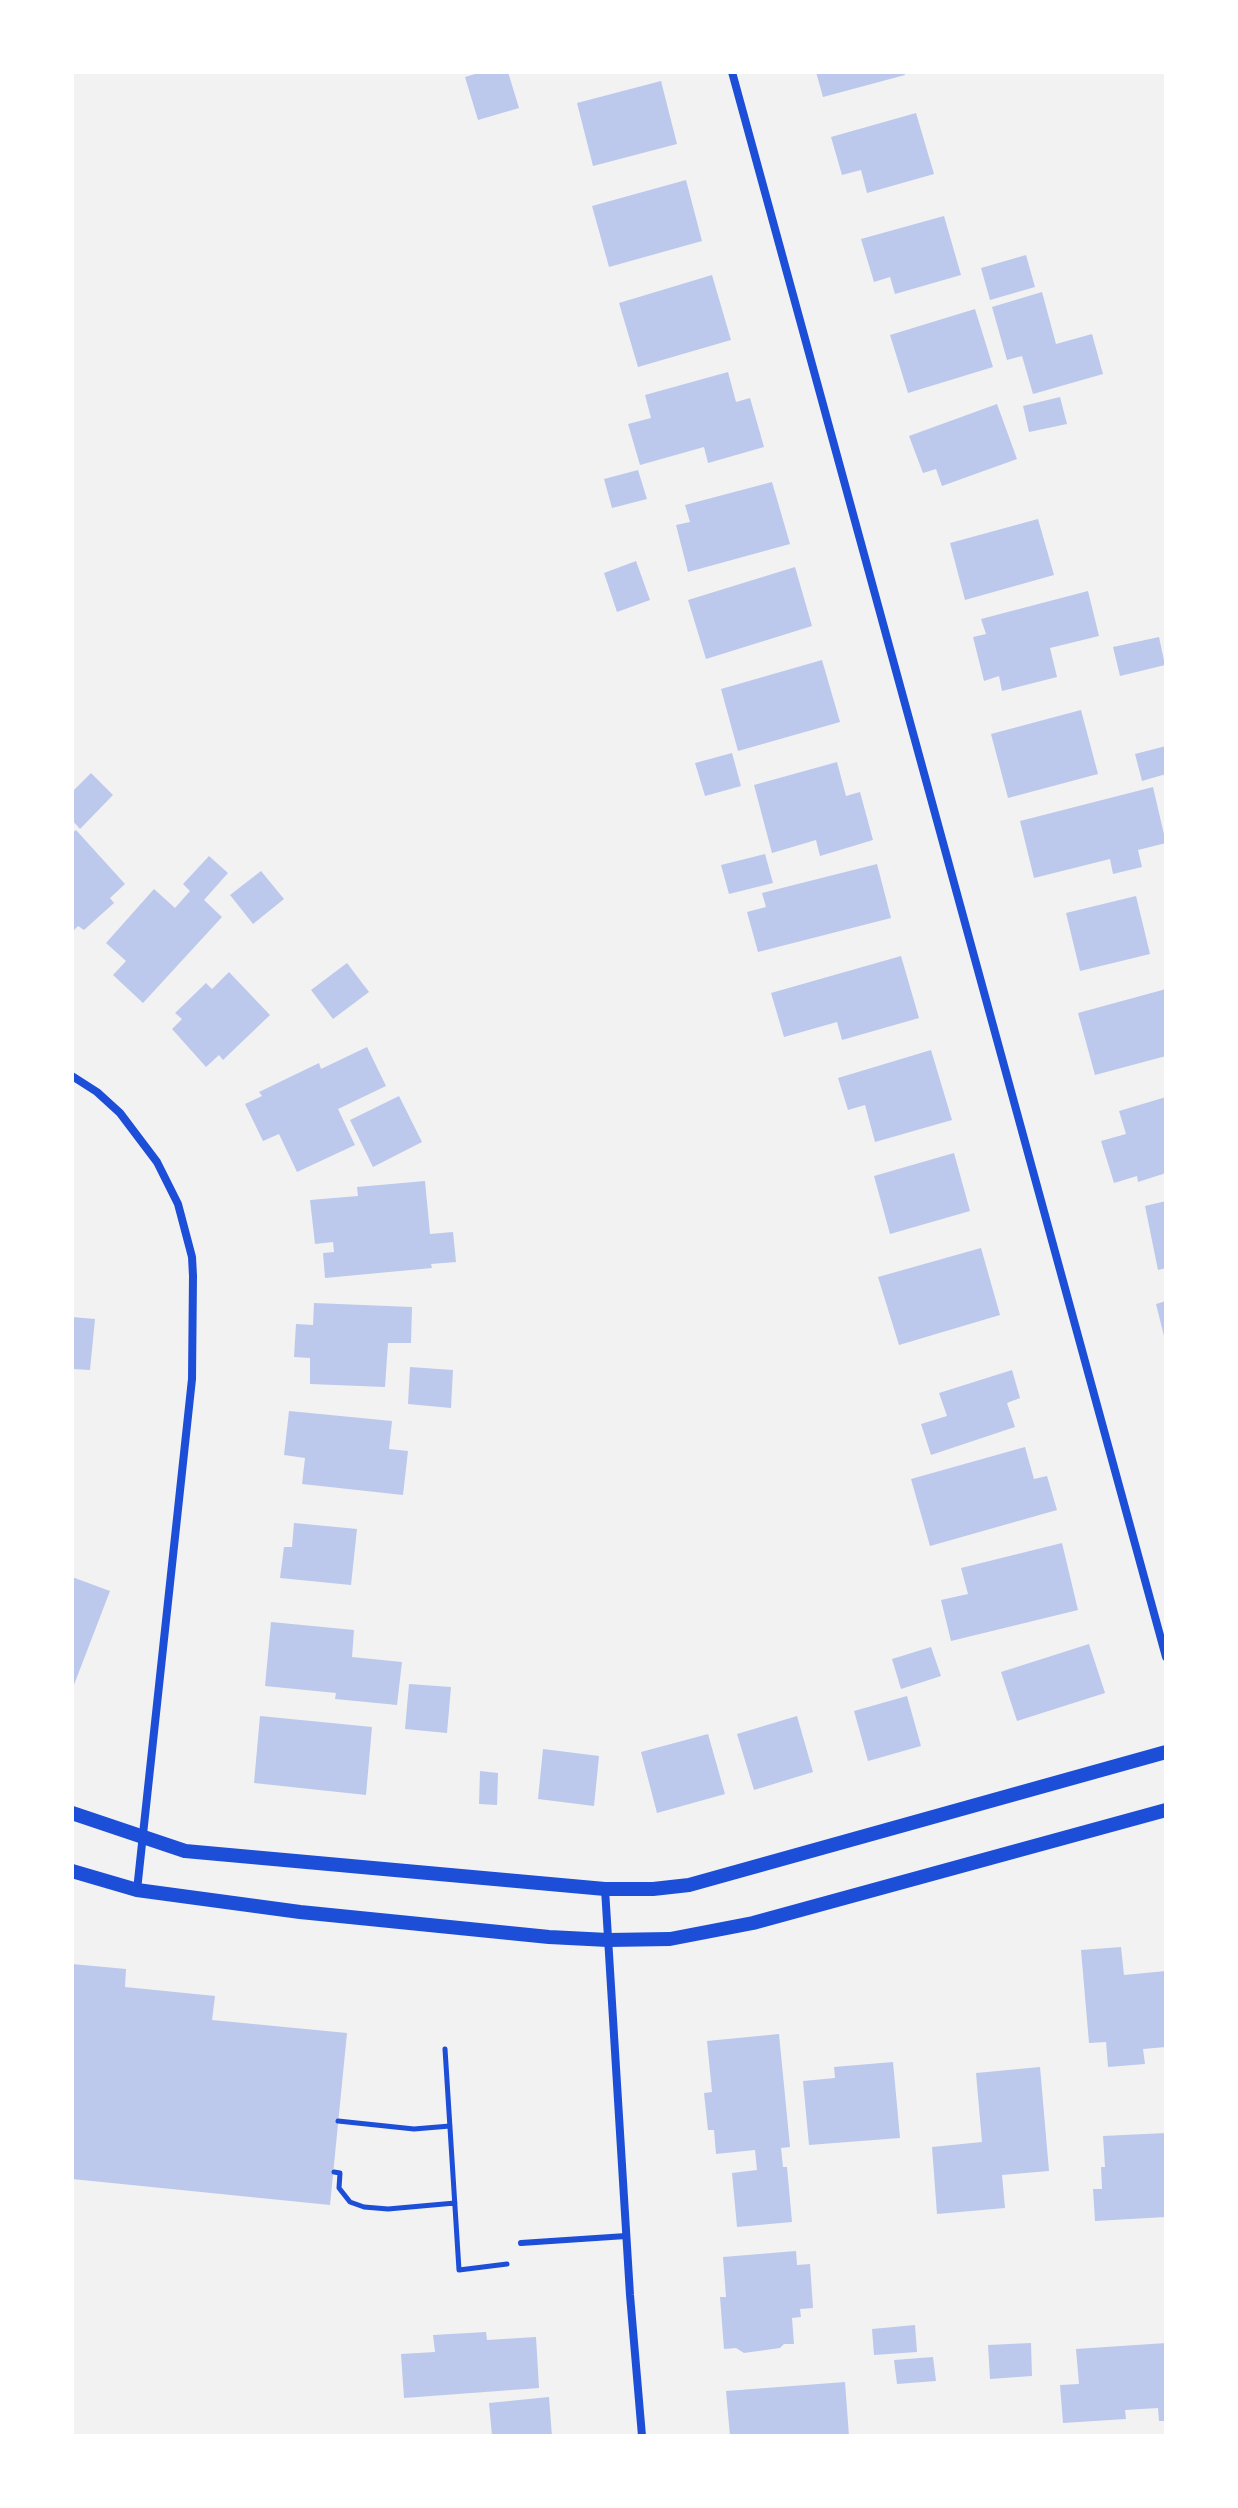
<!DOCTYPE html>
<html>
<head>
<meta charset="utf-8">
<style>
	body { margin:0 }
	#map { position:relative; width:1238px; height:2508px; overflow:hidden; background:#f2f2f2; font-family:Jost,sans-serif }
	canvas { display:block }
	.frame { position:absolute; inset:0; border:74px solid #fff; pointer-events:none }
</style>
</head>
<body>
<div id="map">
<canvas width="1238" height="2508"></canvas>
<div class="frame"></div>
</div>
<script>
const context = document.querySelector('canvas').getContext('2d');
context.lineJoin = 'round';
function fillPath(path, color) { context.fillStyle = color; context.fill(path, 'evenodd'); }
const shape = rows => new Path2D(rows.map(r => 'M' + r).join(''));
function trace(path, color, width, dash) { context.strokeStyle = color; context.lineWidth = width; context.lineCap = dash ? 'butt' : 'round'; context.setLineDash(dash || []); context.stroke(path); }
const building = shape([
	[482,72,508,72,519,108,478,120,465,77],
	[816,72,904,72,905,75,823,97],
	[661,81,677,144,593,166,577,103],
	[916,113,934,174,867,193,861,170,842,175,831,137],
	[686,180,702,241,609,267,592,206],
	[944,216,961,275,895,294,890,277,874,282,861,239],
	[1026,255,1035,287,990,300,981,268],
	[712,275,731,340,638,367,619,303],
	[1042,292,1056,344,1092,334,1103,374,1033,394,1022,356,1007,360,992,307],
	[975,309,993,367,908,393,890,335],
	[728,372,736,402,750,398,764,447,708,463,704,447,640,465,628,424,651,418,645,395],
	[1060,397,1067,424,1029,432,1023,406],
	[997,404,1017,459,942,486,936,469,923,473,909,436],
	[638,470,647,499,612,508,604,479],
	[772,482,790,544,688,572,676,525,690,522,685,505],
	[1038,519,1054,575,965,600,950,543],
	[636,561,650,600,617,612,604,573],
	[795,567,812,626,706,659,688,600],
	[1088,591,1099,636,1050,648,1057,677,1002,691,999,676,984,681,973,637,986,634,981,619],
	[1159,637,1165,665,1120,676,1113,647],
	[822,660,840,722,738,751,721,689],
	[1081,710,1098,774,1008,798,991,734],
	[1166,746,1166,774,1142,781,1135,754],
	[732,753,741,786,705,796,695,763],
	[837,762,846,796,860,792,873,840,820,856,816,840,772,853,754,785],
	[91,773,113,795,80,829,72,820,72,792],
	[1153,787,1166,843,1138,850,1142,867,1113,874,1110,859,1034,878,1020,821],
	[76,830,125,884,110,898,114,903,84,930,78,926,72,932,72,833],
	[765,854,773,883,729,894,721,865],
	[209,856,228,873,204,900,222,917,143,1003,113,975,126,961,106,943,154,889,175,908,190,891,183,884],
	[877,864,891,918,758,952,747,912,766,907,762,893],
	[261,871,284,899,253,924,230,895],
	[1136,896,1150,954,1080,971,1066,913],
	[901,956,919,1018,842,1040,837,1022,784,1037,771,993],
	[347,963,369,992,333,1019,311,990],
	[229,972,270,1015,223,1060,219,1055,206,1067,172,1029,182,1019,175,1013,206,983,212,989],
	[1166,989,1166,1056,1095,1075,1078,1013],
	[367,1047,386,1086,338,1109,355,1145,297,1172,279,1134,263,1141,245,1104,262,1096,259,1092,319,1063,321,1069],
	[931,1050,952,1120,875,1142,865,1105,848,1110,838,1078],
	[399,1096,422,1142,373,1167,350,1120],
	[1166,1097,1166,1173,1138,1182,1137,1176,1114,1183,1101,1141,1126,1134,1119,1111],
	[954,1153,970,1211,890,1234,874,1176],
	[425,1181,430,1234,453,1232,456,1262,431,1264,432,1268,325,1278,323,1253,334,1252,333,1242,315,1244,310,1200,358,1196,357,1187],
	[1166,1201,1166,1268,1158,1270,1145,1206],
	[981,1248,1000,1315,899,1345,878,1277],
	[1166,1301,1166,1340,1165,1340,1156,1304],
	[314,1303,412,1307,411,1343,388,1343,385,1387,310,1384,310,1358,294,1357,296,1324,313,1325],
	[72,1317,95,1319,90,1370,72,1369],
	[410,1367,453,1370,451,1408,408,1404],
	[1012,1370,1020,1398,1007,1403,1015,1427,931,1455,921,1424,947,1416,939,1393],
	[289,1411,392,1421,389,1449,408,1451,403,1495,302,1484,305,1458,284,1455],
	[1025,1447,1034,1479,1047,1476,1057,1510,930,1546,911,1479],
	[294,1523,357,1529,351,1585,280,1578,284,1547,292,1547],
	[1062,1543,1078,1610,951,1641,941,1600,968,1594,961,1568],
	[72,1577,110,1591,72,1690],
	[271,1622,354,1630,352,1657,402,1662,397,1705,335,1699,336,1693,265,1686],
	[1089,1644,1105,1693,1017,1721,1001,1672],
	[931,1647,941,1676,901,1689,892,1659],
	[409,1684,451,1687,447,1733,405,1729],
	[907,1696,921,1746,868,1761,854,1711],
	[260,1716,372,1727,366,1795,254,1783],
	[797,1716,813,1772,754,1790,737,1734],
	[708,1734,725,1794,657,1813,641,1752],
	[543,1749,599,1756,594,1806,538,1799],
	[480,1771,498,1773,497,1805,479,1804],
	[1121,1947,1124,1975,1166,1971,1166,2047,1143,2049,1145,2064,1108,2067,1106,2042,1089,2043,1081,1950],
	[72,1964,126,1969,125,1987,215,1996,212,2020,347,2033,330,2205,72,2179],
	[779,2034,790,2147,781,2148,783,2167,787,2167,792,2222,737,2227,732,2173,757,2170,755,2150,716,2154,714,2130,708,2130,704,2093,712,2092,707,2041],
	[893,2062,900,2138,809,2145,803,2081,835,2078,834,2067],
	[1040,2067,1049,2171,1002,2175,1005,2208,937,2214,932,2147,982,2142,976,2073],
	[1166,2133,1166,2217,1095,2221,1093,2189,1102,2189,1101,2167,1105,2167,1103,2136],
	[796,2251,797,2265,810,2264,813,2308,800,2309,801,2317,792,2318,794,2344,784,2344,780,2348,744,2353,736,2348,724,2349,720,2297,726,2297,723,2257],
	[915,2325,917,2352,874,2355,872,2329],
	[486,2332,487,2340,536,2337,539,2388,404,2398,401,2354,435,2352,433,2335],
	[1031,2343,1032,2376,990,2379,988,2345],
	[1166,2343,1166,2421,1159,2421,1158,2408,1125,2410,1126,2419,1063,2423,1060,2385,1079,2384,1076,2349],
	[933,2357,936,2381,897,2384,894,2360],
	[845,2382,849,2436,730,2436,726,2391],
	[549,2397,552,2436,492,2436,489,2403]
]);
const path = shape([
	[445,2049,459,2270,507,2264],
	[338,2121,414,2129,450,2126],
	[334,2172,340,2173,339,2188,350,2202,364,2207,388,2209,455,2203]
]);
const service = shape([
	[521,2243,626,2236]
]);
const minor = shape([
	[732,72,1166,1657],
	[72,1076,97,1092,120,1113,157,1162,178,1204,192,1257,193,1276,192,1379,137,1890],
	[605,1889,630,2295,642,2436]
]);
const tertiary = shape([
	[72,1813,185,1851,605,1889,653,1889,689,1885,1166,1752],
	[72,1871,137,1890,300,1912,549,1937,608,1940,670,1939,753,1923,1166,1810]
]);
fillPath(building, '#bdc9ec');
trace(path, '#1d4ed8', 5);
trace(service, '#1d4ed8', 6);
trace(minor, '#1d4ed8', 8);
trace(tertiary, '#1d4ed8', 14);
</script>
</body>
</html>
